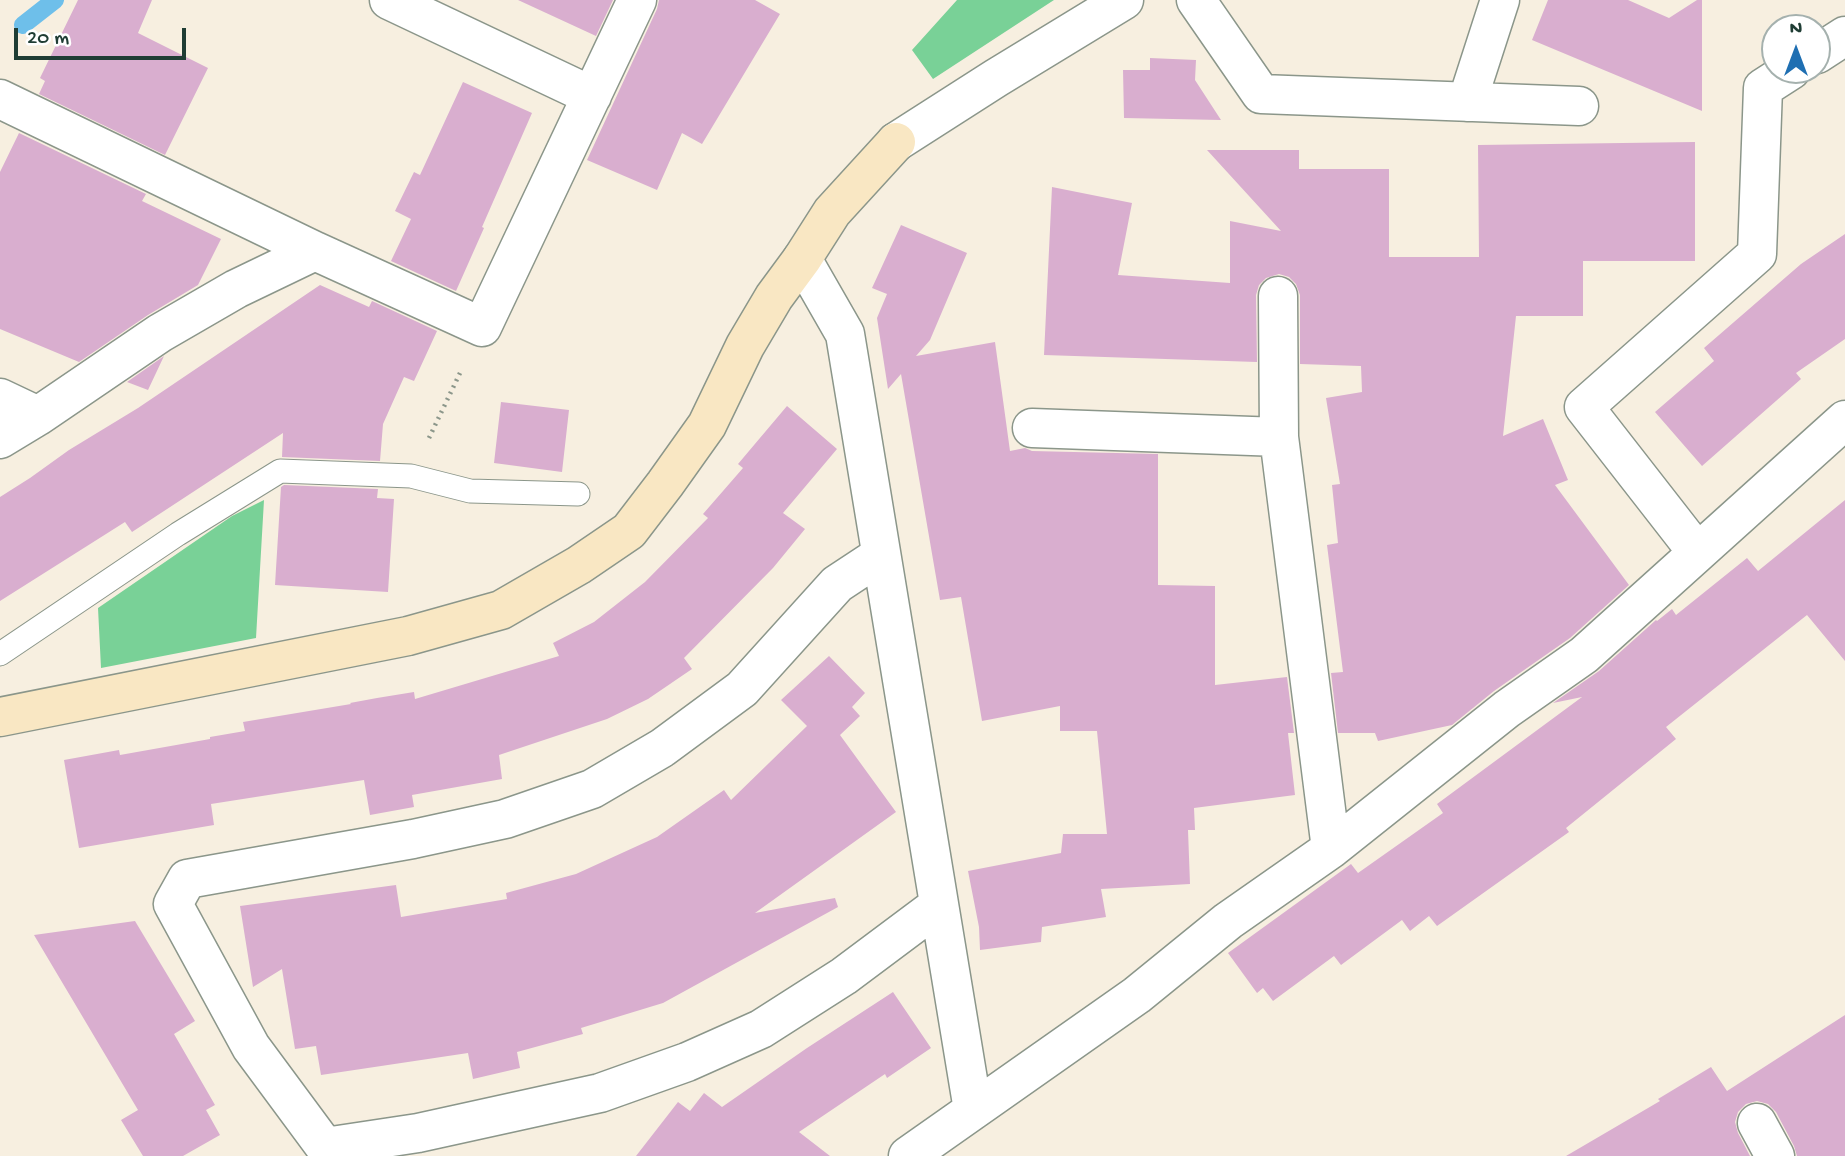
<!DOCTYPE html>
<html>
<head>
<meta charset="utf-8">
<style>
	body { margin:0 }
	#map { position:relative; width:1845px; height:1156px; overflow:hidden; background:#f7efe0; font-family:"Gochi Hand",sans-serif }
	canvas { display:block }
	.north { position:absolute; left:1761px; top:14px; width:70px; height:70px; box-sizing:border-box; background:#fff; border:2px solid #a5b1ae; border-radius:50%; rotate:0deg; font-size:19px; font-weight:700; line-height:28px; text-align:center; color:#1f3d34 }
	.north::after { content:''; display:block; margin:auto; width:24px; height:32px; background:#1f6fb2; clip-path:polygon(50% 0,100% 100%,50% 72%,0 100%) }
	.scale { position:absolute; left:14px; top:28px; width:172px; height:32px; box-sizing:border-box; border:4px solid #1f3d34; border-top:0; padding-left:9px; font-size:21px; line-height:24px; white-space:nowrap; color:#1f3d34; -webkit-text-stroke:5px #fff; paint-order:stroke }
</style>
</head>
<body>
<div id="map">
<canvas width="1845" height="1156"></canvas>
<div class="north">N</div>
<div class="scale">20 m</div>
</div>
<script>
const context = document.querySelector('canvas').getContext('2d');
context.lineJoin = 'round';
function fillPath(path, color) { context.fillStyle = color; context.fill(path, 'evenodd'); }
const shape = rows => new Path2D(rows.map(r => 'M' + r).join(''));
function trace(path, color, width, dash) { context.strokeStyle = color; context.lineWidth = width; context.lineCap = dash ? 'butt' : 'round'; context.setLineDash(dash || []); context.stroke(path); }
const green = shape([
	[957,0,1054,0,933,79,912,50],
	[264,500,256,638,101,668,98,608,232,516]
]);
const stream = shape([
	[23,25,55,0]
]);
const building = shape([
	[78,0,152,0,138,33,208,68,165,155,39,94,45,81,40,78],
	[518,0,613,0,596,36],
	[659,0,755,0,780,14,702,144,682,133,657,190,587,160,657,9],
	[1548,0,1628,0,1669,18,1697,0,1702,0,1702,111,1532,40],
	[1150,58,1196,60,1195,80,1221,120,1124,118,1123,70,1150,70],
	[463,82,532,113,482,227,484,228,456,291,391,261,411,219,395,211,414,172,420,175],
	[19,133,146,194,142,201,221,239,198,285,148,315,79,362,0,329,0,172],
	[1695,142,1695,261,1583,261,1583,316,1516,316,1503,436,1543,419,1568,480,1555,485,1629,585,1570,638,1494,691,1452,725,1378,741,1375,733,1338,733,1331,673,1343,672,1327,545,1338,543,1332,485,1340,484,1326,398,1362,392,1361,366,1300,364,1300,295,1296,284,1289,277,1279,274,1266,278,1259,285,1256,295,1257,362,1044,355,1052,187,1132,203,1118,275,1230,283,1230,221,1281,231,1207,150,1299,150,1299,169,1389,169,1389,257,1479,257,1478,145],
	[901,225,967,253,930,340,916,356,995,342,1010,451,1025,448,1032,451,1158,454,1158,585,1215,586,1215,685,1287,677,1294,733,1288,733,1295,795,1194,808,1195,830,1188,830,1190,884,1101,889,1106,917,1042,927,1041,942,980,950,979,927,968,871,1061,853,1063,834,1107,834,1097,731,1060,731,1060,706,982,721,961,597,940,600,901,374,888,389,877,318,887,294,872,288],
	[1845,234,1845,339,1796,373,1801,379,1702,466,1655,412,1714,361,1704,348,1801,264],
	[320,285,369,307,372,301,437,331,414,381,404,377,383,424,380,461,282,457,283,433,132,532,125,522,0,601,0,497,30,478,69,450,138,408],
	[164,356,148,390,127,382],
	[501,402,569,410,562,472,494,463],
	[787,406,837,449,783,513,805,529,773,568,684,658,692,669,648,699,607,719,499,755,502,779,412,795,414,807,370,815,364,780,211,804,214,825,79,848,64,760,119,750,120,755,210,739,210,737,245,731,243,722,351,704,350,703,377,698,414,692,415,699,559,656,553,643,594,622,645,582,708,518,703,514,743,468,738,464],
	[284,485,378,489,377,498,394,499,388,592,275,585,281,487],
	[1845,500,1845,661,1807,615,1666,727,1676,739,1566,828,1569,832,1437,926,1429,916,1410,931,1402,920,1341,965,1334,956,1273,1001,1263,988,1257,993,1228,953,1351,864,1358,873,1443,813,1437,804,1582,697,1553,703,1599,671,1656,620,1657,621,1672,609,1676,615,1747,558,1758,571],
	[829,656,865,693,852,707,860,716,840,735,896,812,755,913,835,898,838,907,663,1003,581,1028,583,1034,517,1052,520,1068,473,1079,468,1053,321,1075,316,1046,295,1049,282,969,253,987,240,906,396,885,401,917,507,899,506,893,576,874,657,837,724,790,731,800,807,726,781,700],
	[135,921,195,1021,174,1034,215,1105,206,1110,220,1135,183,1156,143,1156,121,1120,138,1110,34,935],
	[893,992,931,1048,887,1078,885,1074,799,1132,830,1156,636,1156,678,1102,690,1111,704,1093,722,1107,807,1048],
	[1845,1015,1845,1156,1797,1156,1794,1146,1776,1112,1768,1104,1757,1101,1746,1104,1738,1112,1735,1122,1738,1133,1750,1156,1566,1156,1660,1101,1658,1099,1711,1067,1727,1091]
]);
const path = shape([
	[429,438,460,373]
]);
const lane = shape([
	[0,654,178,534,280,471,411,476,470,491,578,494]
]);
const street = shape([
	[389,0,592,96],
	[1196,0,1261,94,1579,106],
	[1817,54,1845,36],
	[0,99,315,251],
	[1467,102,1500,0],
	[896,142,996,78,1124,0],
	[802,259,845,334,973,1110],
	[1278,296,1279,437,1331,849],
	[0,398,38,416],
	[1032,428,1279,437],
	[0,439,38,416,160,333,236,289,315,251,482,327,637,0],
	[1697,552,1584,407,1757,254,1763,88,1791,70],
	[1757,1123,1775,1156],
	[325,1147,418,1133,600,1093,687,1062,761,1029,844,976,939,905],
	[335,1156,325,1147,251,1047,173,904,187,879,413,839,505,819,592,789,662,748,742,689,837,584,881,555],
	[908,1156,1137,995,1228,921,1331,849,1507,709,1584,655,1845,420]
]);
const secondary = shape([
	[0,717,408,636,501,610,579,565,629,531,665,484,707,425,745,346,774,297,802,259,832,212,896,142]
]);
fillPath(green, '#79d197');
trace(stream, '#6ebfea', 18);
fillPath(building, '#d9aecf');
trace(lane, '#8b968a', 25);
trace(street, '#8b968a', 41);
trace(secondary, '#8b968a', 41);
trace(path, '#8b968a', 4.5, [2, 5]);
trace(lane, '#fff', 23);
trace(street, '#fff', 38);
trace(secondary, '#f9e7c3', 38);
</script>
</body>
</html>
